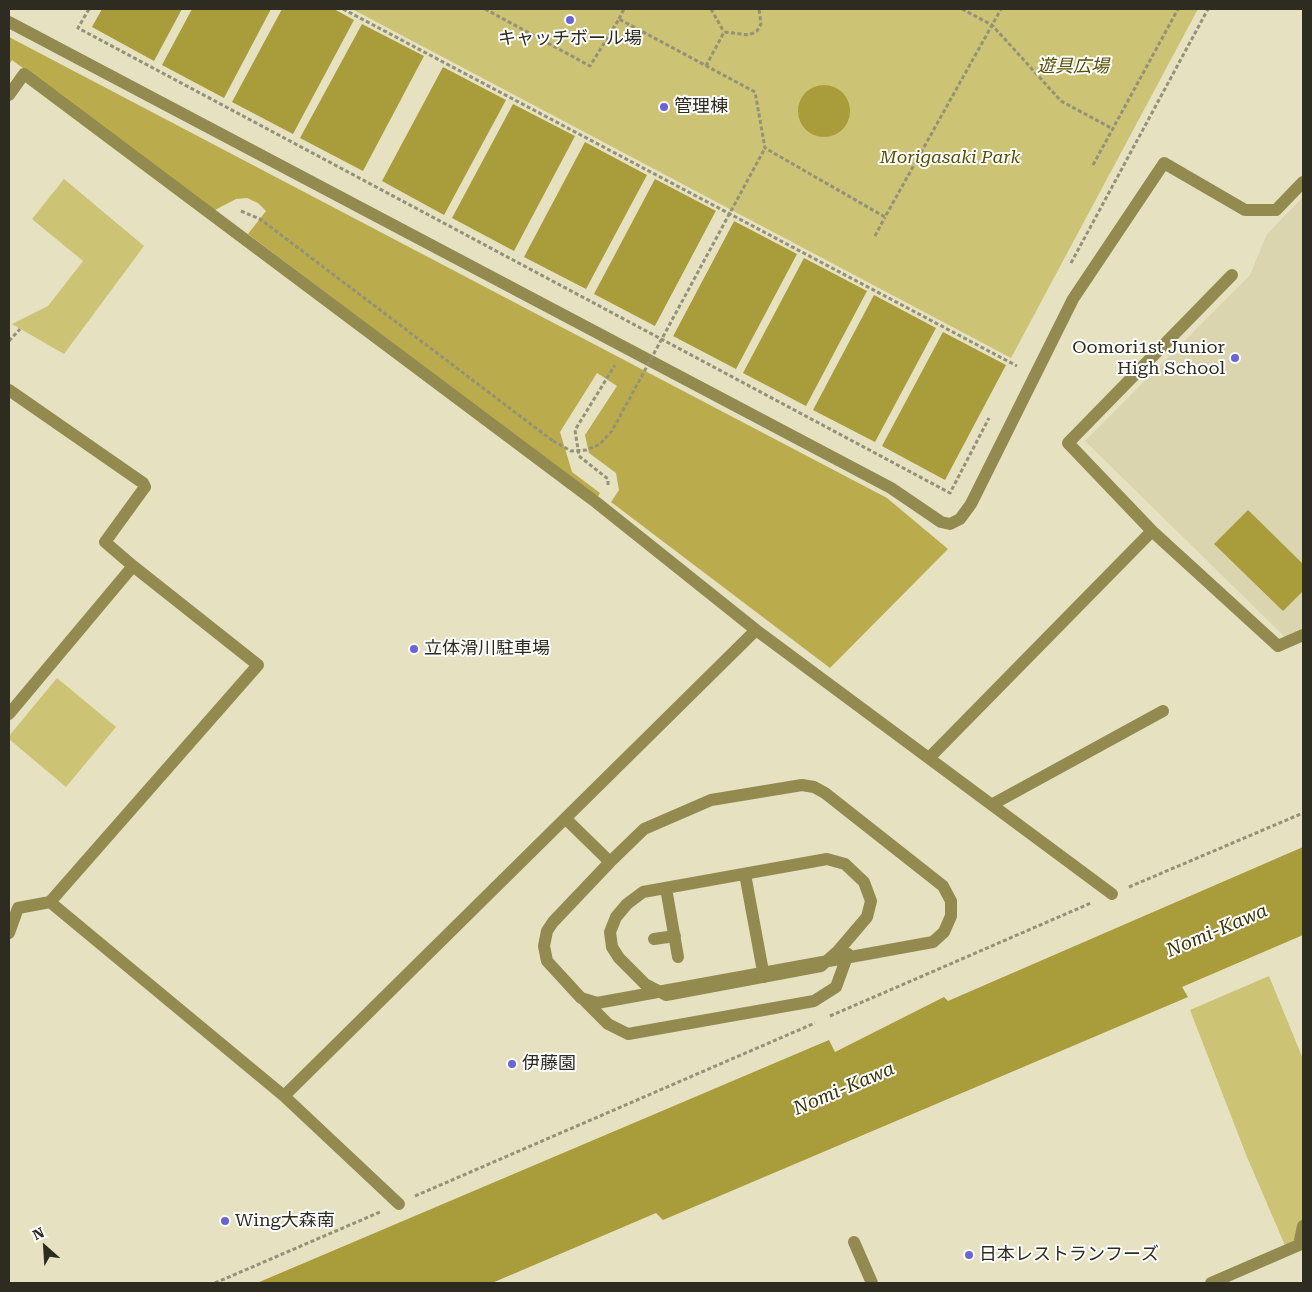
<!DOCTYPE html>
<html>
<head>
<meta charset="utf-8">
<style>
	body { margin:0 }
	#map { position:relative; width:1312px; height:1292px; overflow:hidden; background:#e5e1c1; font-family:"Roboto Serif",serif }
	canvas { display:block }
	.frame { position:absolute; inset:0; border:10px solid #2e2c20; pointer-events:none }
	.north { position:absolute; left:20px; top:1222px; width:50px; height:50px; -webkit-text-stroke:4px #fff; paint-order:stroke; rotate:334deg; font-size:14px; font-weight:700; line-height:20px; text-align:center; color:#2e2c20 }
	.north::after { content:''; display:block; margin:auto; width:18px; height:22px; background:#2e2c20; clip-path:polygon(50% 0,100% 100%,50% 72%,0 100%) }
</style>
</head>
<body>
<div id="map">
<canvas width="1312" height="1292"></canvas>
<div class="frame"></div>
<div class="north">N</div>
</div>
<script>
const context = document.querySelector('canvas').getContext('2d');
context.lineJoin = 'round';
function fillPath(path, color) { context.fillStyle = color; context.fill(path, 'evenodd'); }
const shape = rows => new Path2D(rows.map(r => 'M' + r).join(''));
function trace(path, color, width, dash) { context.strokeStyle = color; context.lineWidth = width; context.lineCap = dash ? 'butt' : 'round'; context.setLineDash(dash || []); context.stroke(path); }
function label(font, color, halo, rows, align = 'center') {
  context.font = font + ' "Roboto Serif","Noto Sans JP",serif'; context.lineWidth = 4; context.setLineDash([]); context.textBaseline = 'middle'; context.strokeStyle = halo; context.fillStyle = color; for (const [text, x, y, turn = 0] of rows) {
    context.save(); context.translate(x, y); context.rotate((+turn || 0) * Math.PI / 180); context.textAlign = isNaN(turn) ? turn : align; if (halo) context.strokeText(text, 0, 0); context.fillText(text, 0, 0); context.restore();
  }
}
const built = shape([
	[1303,197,1303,630,1285,637,1085,441,1250,275,1267,234]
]);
const green = shape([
	[352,9,1198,9,1011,358],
	[64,179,144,246,64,354,12,324,48,306,83,261,32,219],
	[57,678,116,727,66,787,9,739,9,736],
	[1269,976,1303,1059,1303,1226,1287,1250,1247,1157,1190,1010]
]);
const forest = shape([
	[9,37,887,498,948,549,830,668,611,502,619,490,616,473,589,453,585,435,617,386,597,373,560,432,572,472,600,493,597,498,248,234,266,211,258,203,247,198,236,199,215,210,12,60,9,65]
]);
const water = shape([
	[102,9,182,9,154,61,92,27],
	[192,9,271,9,224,98,162,65],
	[282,9,334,9,354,20,293,134,232,102],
	[362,24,424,56,363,171,300,138],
	[443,67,506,100,444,215,382,181],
	'798 111a26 26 0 1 1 52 0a26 26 0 1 1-52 0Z',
	[513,104,575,136,514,251,452,218],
	[585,142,647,175,586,289,524,257],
	[655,179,716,211,655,326,594,294],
	[734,221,797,254,736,369,673,336],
	[804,258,867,291,806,406,743,373],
	[874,295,936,328,875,442,813,410],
	[943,332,1006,365,945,480,882,446],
	[1248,510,1303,564,1303,591,1283,611,1214,544],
	[1303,847,1303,935,1182,987,1188,997,663,1220,656,1213,492,1283,257,1283,829,1040,835,1052,944,997,948,1001]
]);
const pier = shape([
	[716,211,718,212,657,327,654,328],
	[731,219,734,221,672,338,671,334]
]);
const path = shape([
	[89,9,78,28,950,493,989,418],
	[343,9,1017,366],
	[485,9,590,66,619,19,755,92,765,148,885,217,1001,9],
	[711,9,724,32],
	[962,9,992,25,1061,101,1113,129],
	[619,19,624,9],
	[706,66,724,32,749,35,757,31,761,24,759,9],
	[1093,165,1178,9],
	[241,211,260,219,553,441],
	[875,236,885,217],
	[1071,263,1208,9],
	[9,341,20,329],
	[608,485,608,479,579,456,575,430,615,365],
	[1129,887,1303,813],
	[830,1016,1091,903],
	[415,1196,815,1023],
	[215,1283,380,1212]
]);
const minor = shape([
	[9,22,891,488,941,522,950,524,960,519,971,504,1073,299,1164,163,1245,210,1276,210,1303,182],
	[9,95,24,74,597,503,756,630,1112,894],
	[9,390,143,483,145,487,105,542,133,566],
	[1152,531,1278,646,1303,635],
	[9,714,133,566,258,665,50,902],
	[930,757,1152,531,1068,443,1232,275],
	[993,804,1163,711],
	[566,819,610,862,644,829,711,800,802,785,814,787,825,793,943,886,951,901,951,916,944,932,933,942,597,1003,581,998,547,961,544,946,547,931,553,922,610,862],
	[827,859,845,864,864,882,871,901,867,917,838,951,821,966,666,995,645,984,619,958,612,947,610,932,616,917,627,904,643,892,827,859],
	[745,874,764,977],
	[666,888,678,957],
	[18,908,50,902,284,1096,756,630],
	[9,933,18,908],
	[654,939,675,936],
	[585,1001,608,1024,628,1034,814,1001,836,987,848,954],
	[284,1096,399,1204],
	[854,1242,872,1283],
	[1211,1283,1299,1245,1303,1226]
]);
const pathBridge = shape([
	[553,441,571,451,586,450,600,444,612,431,765,148]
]);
const markers = [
	[570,20,5,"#6963dc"],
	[664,107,5,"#6963dc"],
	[1235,358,5,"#6963dc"],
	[414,649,5,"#6963dc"],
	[512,1064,5,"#6963dc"],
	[225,1221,5,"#6963dc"],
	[969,1255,5,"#6963dc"]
];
const poiNames = [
	["キャッチボール場",570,39,"center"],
	["管理棟",674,107],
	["Oomori1st Junior",1225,348,"right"],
	["High School",1225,369,"right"],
	["立体滑川駐車場",424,649],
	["伊藤園",522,1064],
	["Wing大森南",235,1221],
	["日本レストランフーズ",979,1255]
];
const parkNames = [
	["遊具広場",1073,67],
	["Morigasaki Park",950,158]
];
const waterNames = [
	["Nomi-Kawa",1217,931,-23],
	["Nomi-Kawa",844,1089,-23]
];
fillPath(built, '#dad5ae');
fillPath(green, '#cdc375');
fillPath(forest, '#baac4c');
fillPath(water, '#a99c3a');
fillPath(pier, '#e5e1c1');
trace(path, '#94917a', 3, [4, 2.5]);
trace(minor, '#928a4f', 12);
trace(pathBridge, '#94917a', 3, [4, 2.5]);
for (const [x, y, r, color] of markers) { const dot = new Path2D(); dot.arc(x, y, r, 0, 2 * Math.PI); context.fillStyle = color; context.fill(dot); trace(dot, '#fff', 2); }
label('18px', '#2e2c20', '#fff', poiNames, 'left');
label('italic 18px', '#574e00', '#fff', parkNames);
label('italic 19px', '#393308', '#fff', waterNames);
</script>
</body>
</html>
